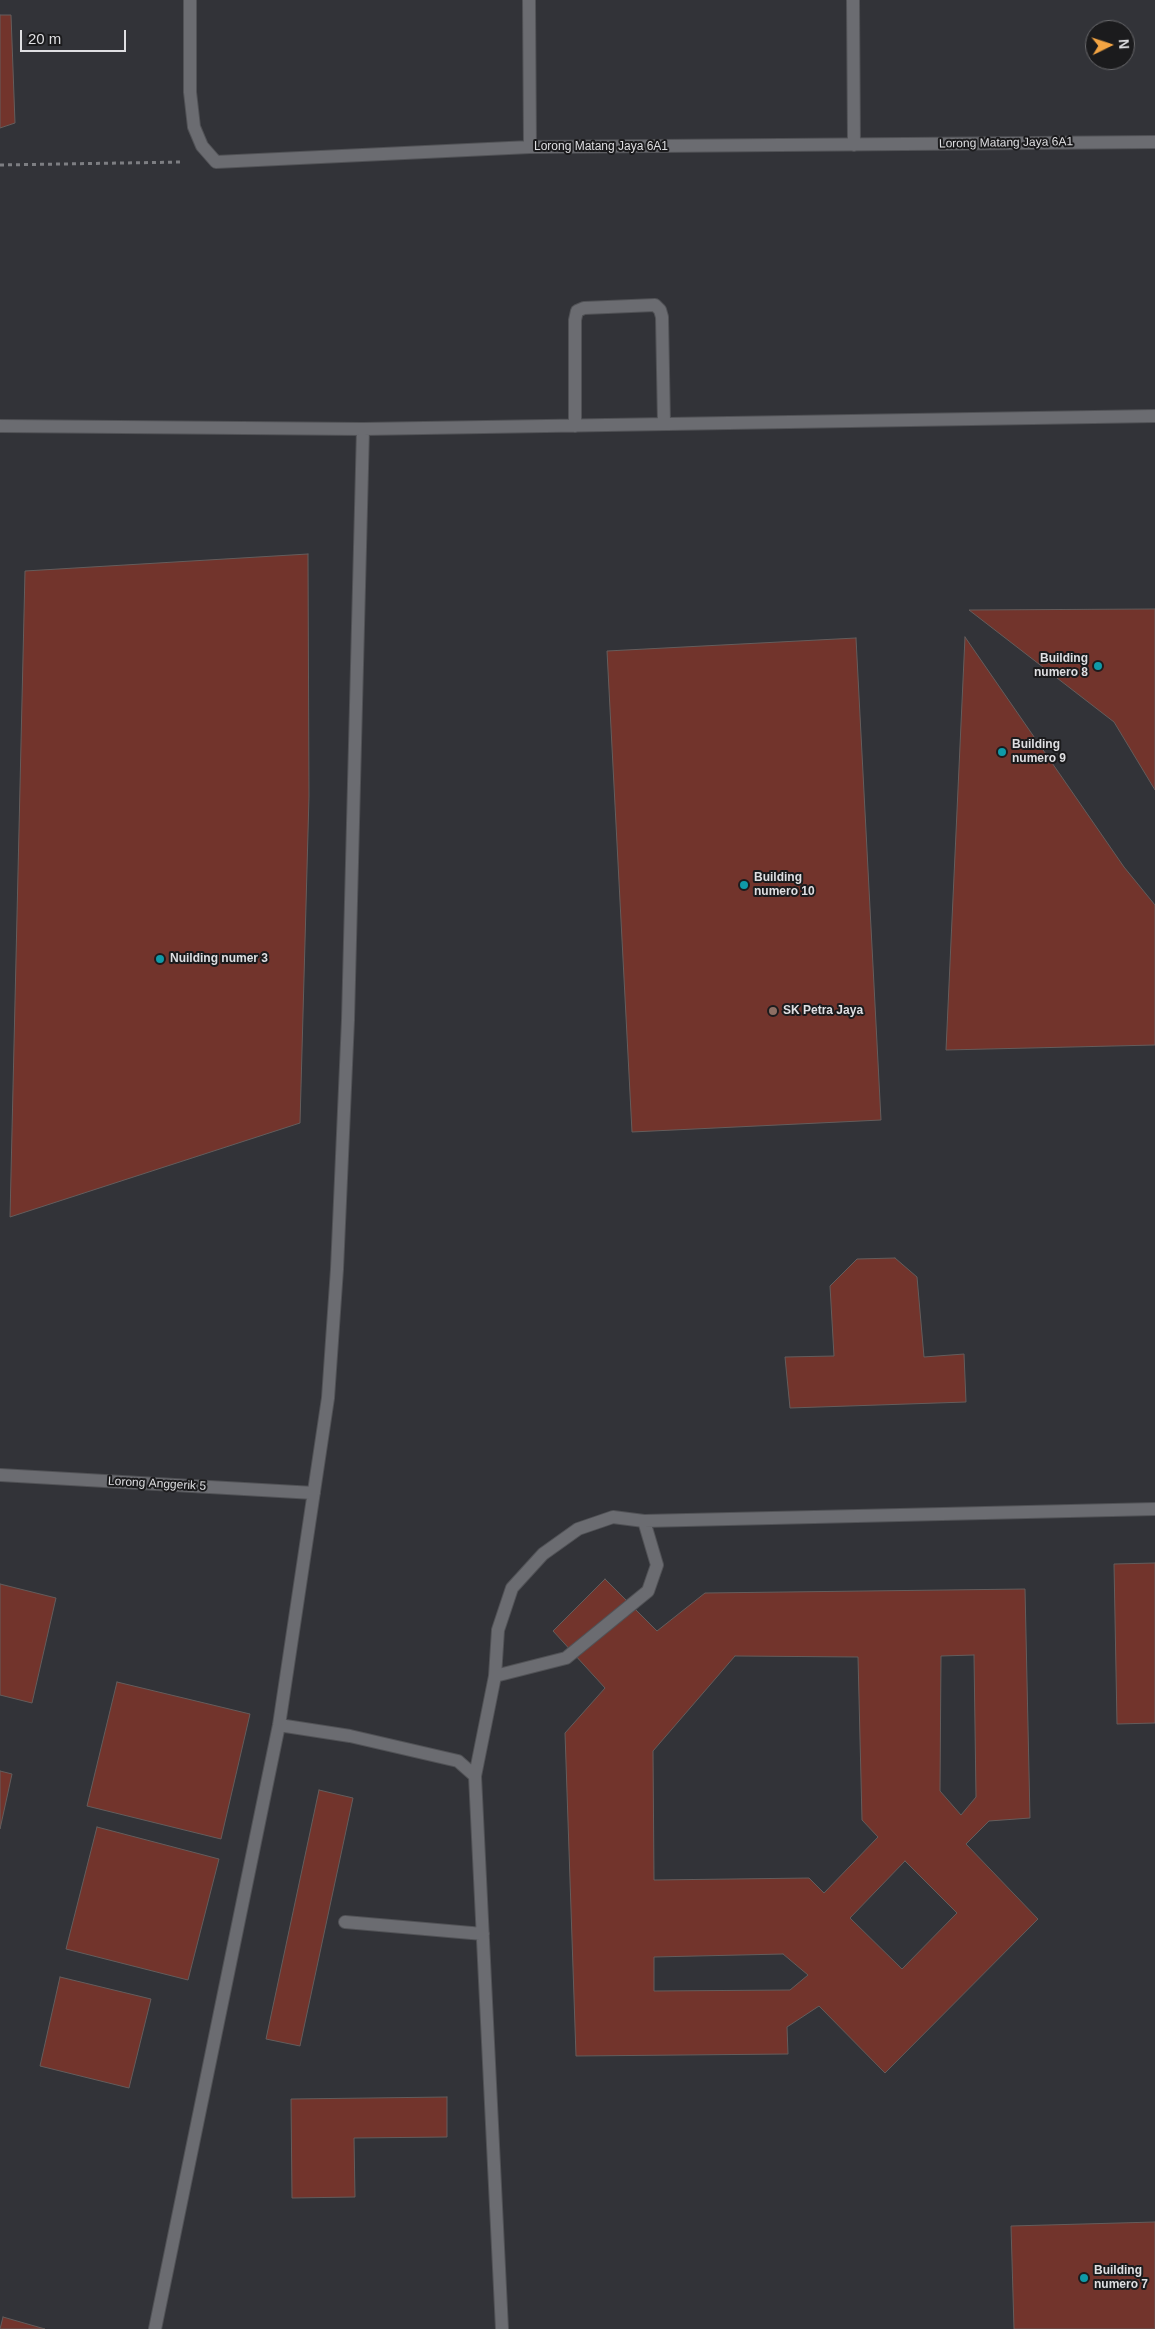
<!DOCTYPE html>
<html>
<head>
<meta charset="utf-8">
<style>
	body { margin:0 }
	#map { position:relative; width:1155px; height:2329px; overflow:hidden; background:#323338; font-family:Helvetica,sans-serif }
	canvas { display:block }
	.north { position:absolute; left:1085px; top:20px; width:50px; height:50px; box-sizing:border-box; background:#1b1b1d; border:1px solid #69696c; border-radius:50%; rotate:86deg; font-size:14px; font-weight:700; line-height:20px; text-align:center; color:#dfdfe2 }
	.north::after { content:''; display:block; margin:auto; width:18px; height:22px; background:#f3a443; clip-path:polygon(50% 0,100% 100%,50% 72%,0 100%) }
	.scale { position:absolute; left:20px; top:30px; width:106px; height:22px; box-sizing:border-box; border:2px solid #dfdfe2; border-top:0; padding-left:6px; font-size:15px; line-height:18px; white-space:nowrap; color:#dfdfe2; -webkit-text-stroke:4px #1b1b1d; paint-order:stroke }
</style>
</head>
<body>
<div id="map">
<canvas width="1155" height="2329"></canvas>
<div class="north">N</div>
<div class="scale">20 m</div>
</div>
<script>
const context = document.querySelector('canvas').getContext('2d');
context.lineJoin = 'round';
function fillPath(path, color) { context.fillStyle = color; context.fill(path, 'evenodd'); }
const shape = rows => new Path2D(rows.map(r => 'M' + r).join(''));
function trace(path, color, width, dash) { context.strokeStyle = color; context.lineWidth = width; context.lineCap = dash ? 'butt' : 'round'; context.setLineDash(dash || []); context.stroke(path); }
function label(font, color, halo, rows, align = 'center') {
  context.font = font + ' Helvetica,sans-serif'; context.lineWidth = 4; context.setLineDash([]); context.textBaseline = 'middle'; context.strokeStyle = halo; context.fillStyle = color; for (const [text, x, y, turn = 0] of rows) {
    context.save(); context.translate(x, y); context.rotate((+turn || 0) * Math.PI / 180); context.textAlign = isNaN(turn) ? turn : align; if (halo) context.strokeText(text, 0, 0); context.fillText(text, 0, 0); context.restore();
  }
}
const building = shape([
	[0,15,11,15,15,123,0,128,0,15],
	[308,554,309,796,300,1123,10,1217,25,571,308,554],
	[1155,609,1155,790,1114,722,969,610,1155,609],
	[965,637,1124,867,1155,905,1155,1045,946,1050,965,637],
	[856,638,881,1120,632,1132,607,651,856,638],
	[895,1258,917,1277,924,1357,964,1354,966,1402,790,1408,785,1357,834,1356,830,1286,857,1259,895,1258],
	[1155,1563,1155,1723,1117,1724,1114,1564,1155,1563],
	[605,1579,657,1631,705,1593,1025,1589,1030,1818,989,1821,966,1844,1038,1919,885,2073,819,2006,787,2027,788,2054,576,2056,565,1733,605,1688,553,1631,605,1579],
	[974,1655,976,1797,961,1815,940,1791,941,1656,974,1655],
	[735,1656,858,1657,862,1820,878,1837,824,1893,809,1878,654,1880,653,1751,735,1656],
	[905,1861,957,1913,902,1969,850,1918,905,1861],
	[783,1954,808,1975,790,1990,654,1991,654,1957,783,1954],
	[0,1584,56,1598,32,1703,0,1695,0,1584],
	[117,1682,250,1714,221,1839,87,1806,117,1682],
	[0,1771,12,1774,0,1829,0,1771],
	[319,1790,353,1798,300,2046,266,2039,319,1790],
	[97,1827,219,1859,188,1980,66,1949,97,1827],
	[60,1977,151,1999,129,2088,40,2066,60,1977],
	[447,2097,447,2137,354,2138,355,2197,292,2198,291,2099,447,2097],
	[1155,2222,1155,2329,1014,2329,1011,2226,1155,2222],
	[3,2317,45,2329,0,2329,3,2317]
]);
const path = shape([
	[0,165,183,162]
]);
const minor = shape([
	[190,0,190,92,194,127,202,146,216,162,530,147,1155,142],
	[529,0,530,147],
	[853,0,854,145],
	[0,426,363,429,1155,416],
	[575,426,575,320,577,311,584,308,655,305,660,310,662,317,664,424],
	[0,1475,314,1493],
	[495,1676,566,1658,648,1591,657,1565,644,1521],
	[279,1725,350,1736,458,1761,475,1776],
	[345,1922,483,1934],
	[155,2329,279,1725,328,1398,337,1269,348,1020,363,429],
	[502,2329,475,1776,495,1676,498,1630,512,1588,543,1554,578,1529,613,1517,644,1521,1155,1509]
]);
const markers = [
	[1098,666,5,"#0f9aa8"],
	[1002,752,5,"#0f9aa8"],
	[744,885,5,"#0f9aa8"],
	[160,959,5,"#0f9aa8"],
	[773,1011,5,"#8d6e63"],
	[1084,2278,5,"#0f9aa8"]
];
const streetNames = [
	["Lorong Matang Jaya 6A1",1006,143,-1],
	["Lorong Matang Jaya 6A1",601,147],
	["Lorong Anggerik 5",157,1484,3]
];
const poiNames = [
	["Building",1088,659,"right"],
	["numero 8",1088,673,"right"],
	["Building",1012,745],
	["numero 9",1012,759],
	["Building",754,878],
	["numero 10",754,892],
	["Nuilding numer 3",170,959],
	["SK Petra Jaya",783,1011],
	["Building",1094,2271],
	["numero 7",1094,2285]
];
fillPath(building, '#72342c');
trace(building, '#645d5c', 1);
trace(minor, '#515256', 14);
trace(path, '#7d7e82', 3, [4, 4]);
trace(minor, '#6b6c71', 12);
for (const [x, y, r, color] of markers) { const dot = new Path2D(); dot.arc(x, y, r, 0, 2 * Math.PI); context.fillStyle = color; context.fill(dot); trace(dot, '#1b1b1d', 2); }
label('12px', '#dfdfe2', '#1b1b1d', streetNames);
label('bold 12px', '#dfdfe2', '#1b1b1d', poiNames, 'left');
</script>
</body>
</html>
